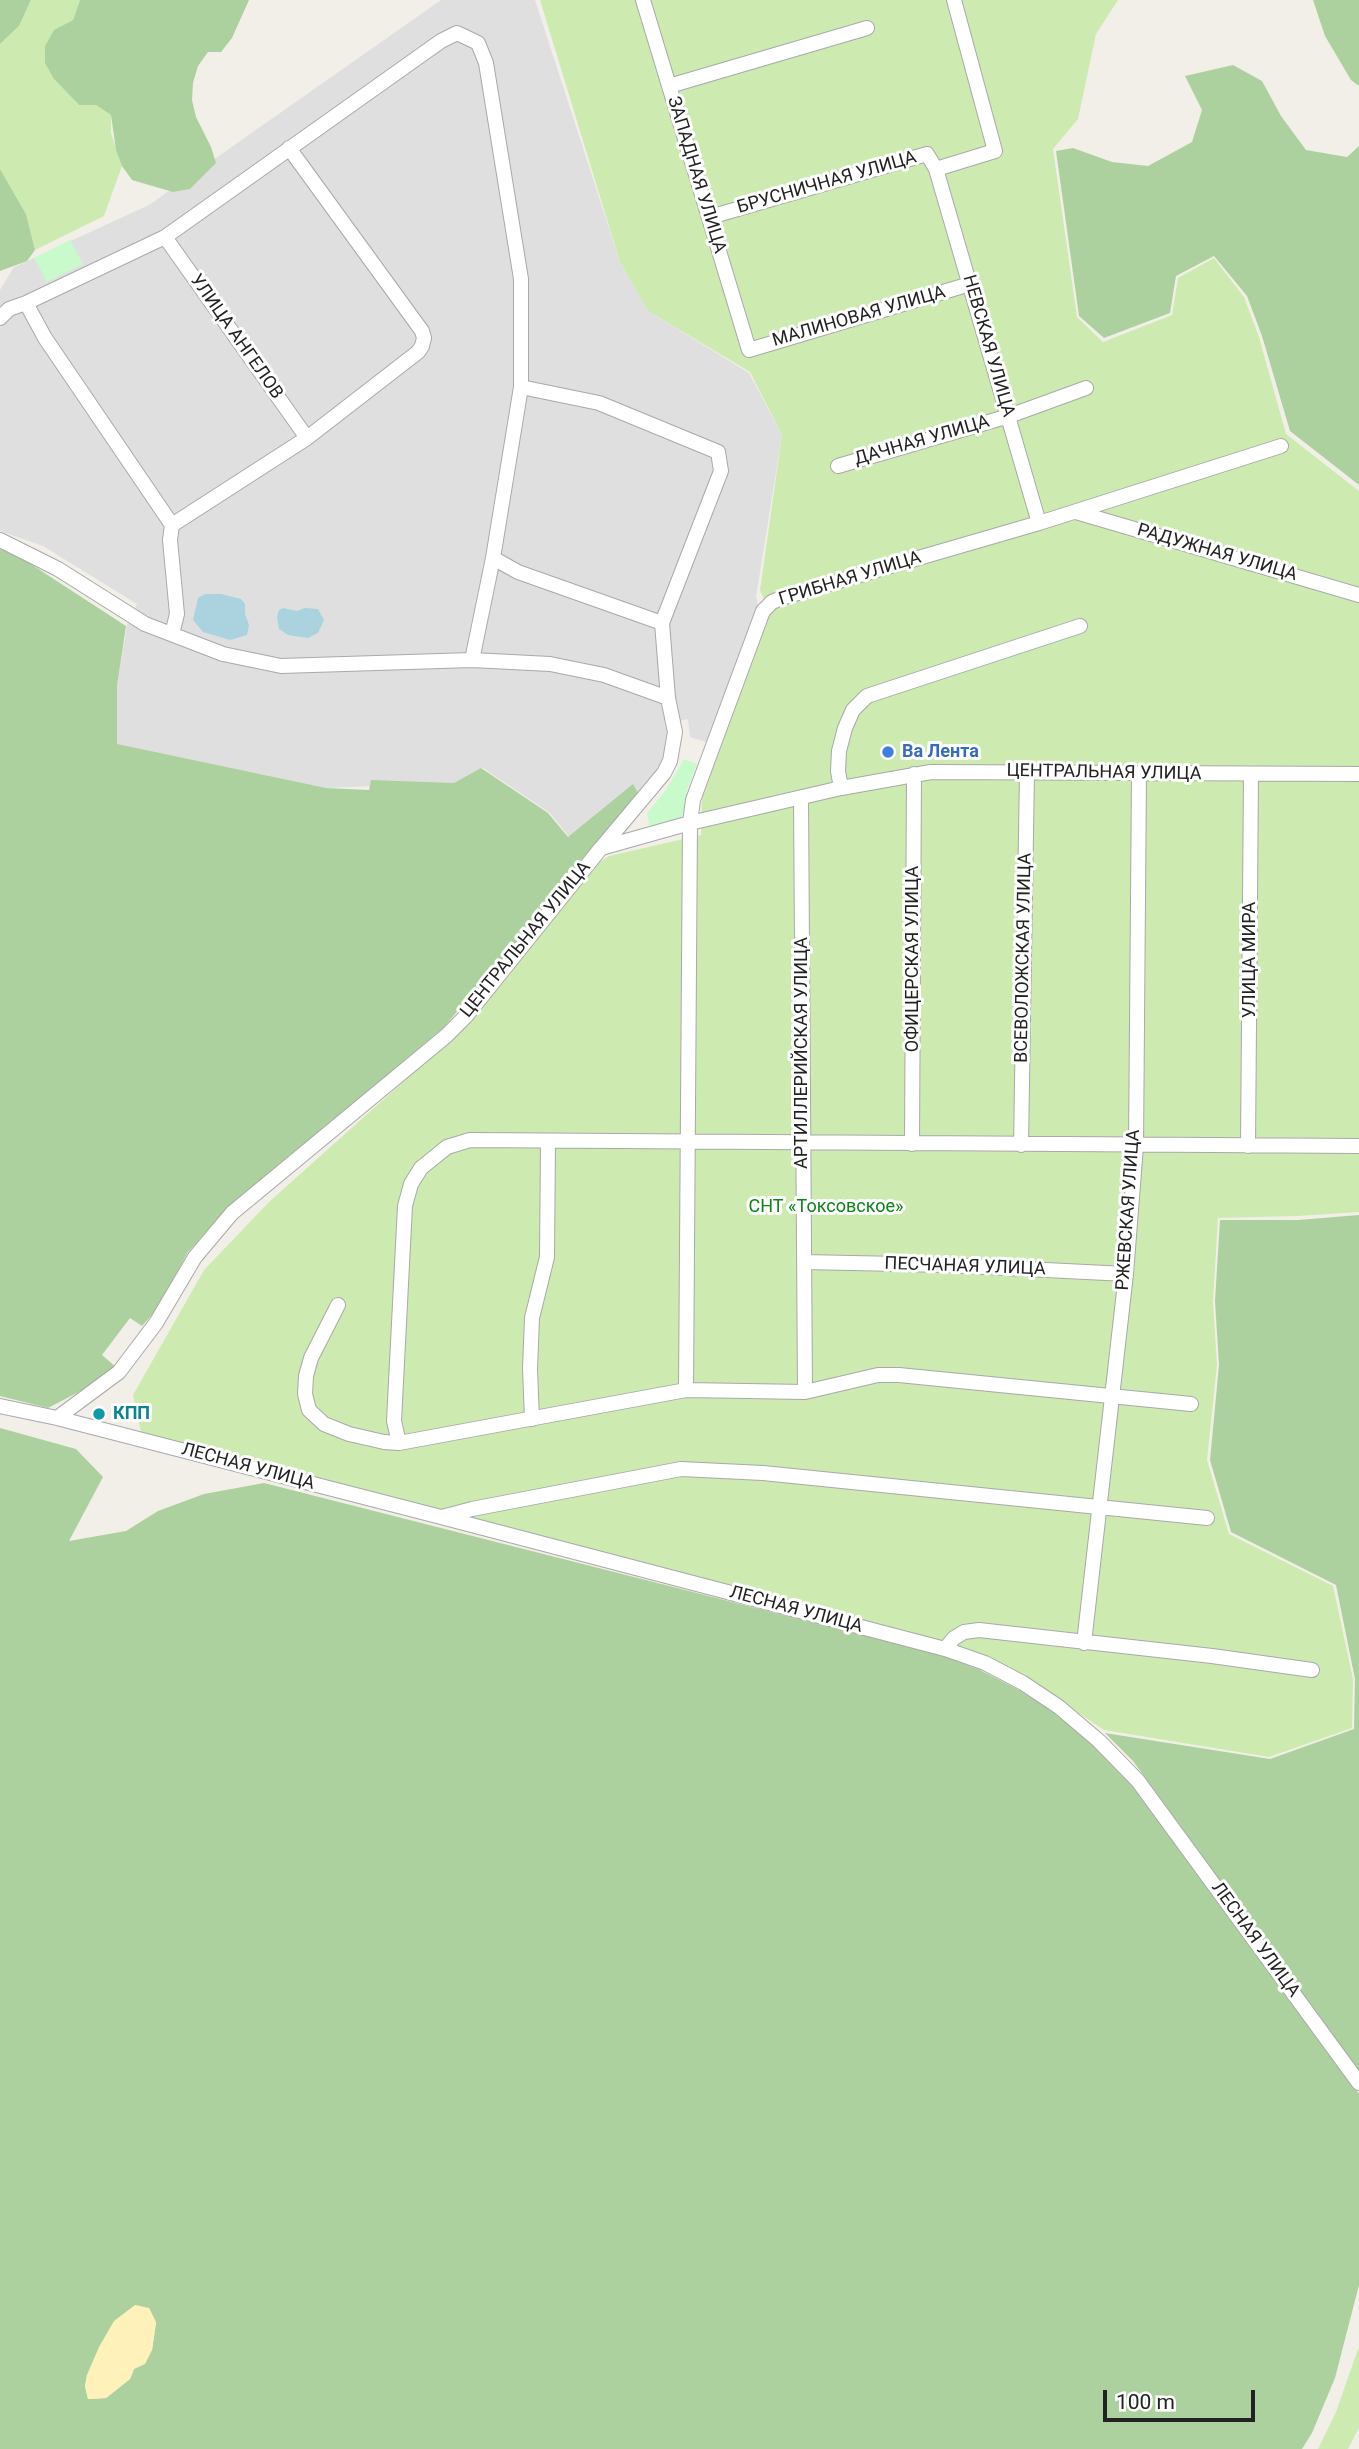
<!DOCTYPE html>
<html>
<head>
<meta charset="utf-8">
<style>
	body { margin:0 }
	#map { position:relative; width:1359px; height:2449px; overflow:hidden; background:#f2efe9; font-family:Roboto,sans-serif }
	canvas { display:block }
	.scale { position:absolute; left:1103px; top:2390px; width:152px; height:32px; box-sizing:border-box; border:4px solid #222; border-top:0; padding-left:9px; font-size:21px; line-height:24px; white-space:nowrap; color:#222; -webkit-text-stroke:5px #fff; paint-order:stroke }
</style>
</head>
<body>
<div id="map">
<canvas width="1359" height="2449"></canvas>
<div class="scale">100 m</div>
</div>
<script>
const context = document.querySelector('canvas').getContext('2d');
context.lineJoin = 'round';
function fillPath(path, color) { context.fillStyle = color; context.fill(path, 'evenodd'); }
const shape = rows => new Path2D(rows.map(r => 'M' + r).join(''));
function trace(path, color, width, dash) { context.strokeStyle = color; context.lineWidth = width; context.lineCap = dash ? 'butt' : 'round'; context.setLineDash(dash || []); context.stroke(path); }
function label(font, color, halo, rows, align = 'center') {
  context.font = font + ' Roboto,sans-serif'; context.lineWidth = 6; context.setLineDash([]); context.textBaseline = 'middle'; context.strokeStyle = halo; context.fillStyle = color; for (const [text, x, y, turn = 0] of rows) {
    context.save(); context.translate(x, y); context.rotate((+turn || 0) * Math.PI / 180); context.textAlign = isNaN(turn) ? turn : align; if (halo) context.strokeText(text, 0, 0); context.fillText(text, 0, 0); context.restore();
  }
}
const residential = shape([
	[441,0,535,0,620,262,648,311,749,373,782,435,756,597,758,605,706,742,690,737,688,719,667,724,667,744,660,768,585,857,550,813,483,768,455,783,325,788,116,745,117,686,127,625,137,604,43,546,0,531,0,290,14,267,149,205]
]);
const grass = shape([
	[31,0,80,0,73,20,54,31,54,79,79,105,96,105,111,115,111,133,122,166,104,216,35,250,26,214,0,169,0,44,19,26],
	[540,0,1118,0,1096,34,1078,119,1053,149,1077,317,1103,342,1172,315,1178,278,1214,258,1244,297,1259,337,1286,434,1359,491,1359,1212,1298,1216,1218,1218,1213,1302,1217,1365,1207,1460,1229,1534,1333,1586,1353,1679,1352,1728,1269,1757,1104,1730,1044,1690,944,1644,141,1432,133,1395,204,1270,269,1202,451,1039,593,866,609,856,701,835,702,798,770,613,760,590,782,435,750,372,648,311,620,262],
	[1359,2346,1359,2428,1348,2449,1318,2449,1336,2412]
]);
const forest = shape([
	[0,0,31,0,19,26,0,44],
	[80,0,249,0,232,38,221,52,208,52,198,66,193,83,192,100,196,117,211,147,216,163,190,189,173,192,132,180,122,166,116,150,111,115,96,105,79,105,54,79,45,63,45,46,54,30,73,20],
	[1313,0,1359,0,1359,86,1351,80,1325,36],
	[1233,65,1262,81,1281,116,1306,150,1347,157,1359,146,1359,485,1290,431,1262,336,1247,296,1214,256,1176,276,1170,313,1104,338,1079,316,1056,151,1073,148,1112,162,1148,166,1192,142,1202,110,1185,76],
	[0,169,26,214,35,250,27,261,0,271],
	[0,549,23,559,126,626,117,686,117,744,326,788,369,790,371,780,454,783,481,768,548,813,568,837,633,784,638,793,513,947,443,1028,225,1211,188,1252,158,1308,142,1326,130,1318,102,1355,116,1367,96,1383,48,1408,0,1396],
	[1359,1215,1359,2073,1133,1761,1105,1733,1270,1759,1354,1729,1355,1679,1336,1585,1231,1532,1210,1460,1219,1365,1215,1301,1220,1220,1298,1220],
	[0,1428,76,1449,103,1477,69,1541,126,1531,158,1511,204,1494,264,1483,941,1655,980,1670,1019,1690,1055,1713,1096,1746,1133,1786,1359,2094,1359,2285,1335,2378,1312,2433,1302,2449,0,2449],
	[149,2308,156,2323,152,2350,134,2369,130,2379,106,2398,88,2399,85,2386,87,2375]
]);
const sand = shape([
	[135,2305,149,2308,156,2322,152,2350,145,2364,134,2369,130,2379,106,2398,88,2399,85,2386,87,2375,99,2347,114,2321]
]);
const park = shape([
	[70,240,83,264,47,282,34,258],
	[684,759,697,764,686,793,689,796,679,823,650,828,647,813,666,790]
]);
const water = shape([
	[205,594,221,594,241,599,245,604,245,614,249,625,247,635,230,640,203,632,193,620,198,598],
	[283,608,297,611,305,608,318,609,324,620,318,633,308,638,288,635,279,629,277,617,279,610]
]);
const minor = shape([
	[643,0,749,350,970,284],
	[669,86,867,28],
	[936,169,995,151,954,0],
	[710,217,927,154,936,169,1039,523],
	[165,237,307,438],
	[26,303,165,237,441,41,457,33,478,43,486,63,521,279,521,387,493,558,472,660],
	[0,318,9,309,26,303,45,338,172,525,307,438,418,352,422,346,424,338,422,331,289,148],
	[521,387,599,403,718,452,721,471,662,623],
	[838,466,1009,416,1086,388],
	[1076,512,1359,595],
	[172,525,170,540,177,614,172,634],
	[0,540,58,569,145,624,223,654,281,666,472,660,550,664,604,675,668,698,675,732,670,761,664,773,602,847],
	[493,558,518,572,662,623,668,698],
	[841,788,838,771,839,751,845,728,853,710,867,696,1080,626],
	[801,798,805,1392],
	[912,1144,914,774],
	[1021,1145,1027,772],
	[1248,1146,1251,775],
	[804,1262,946,1265,1126,1274],
	[338,1305,311,1358,306,1376,305,1394,309,1410,324,1424,349,1434,384,1442,399,1443],
	[686,1390,690,823,693,800,763,611,772,602,784,597,1039,523,1281,446],
	[1191,1404,899,1375,878,1375,805,1392,686,1390,399,1443,394,1421,405,1206,411,1184,421,1168,447,1147,470,1140,1359,1146],
	[0,1406,57,1418,441,1517,945,1649,985,1663,1023,1683,1059,1707,1099,1741,1138,1781,1359,2083],
	[57,1418,119,1372,156,1323,195,1257,232,1213,446,1036,466,1016,601,848,690,823,841,788,931,772,1359,774],
	[532,1419,530,1369,532,1318,547,1257,548,1141],
	[442,1517,472,1509,681,1469,763,1473,1207,1518],
	[1084,1643,1126,1274,1136,1146,1139,774],
	[945,1649,954,1638,964,1632,979,1630,1212,1656,1312,1670]
]);
const markers = [
	[888,752,7,"#3f7fe0"],
	[99,1414,7,"#0f9aa8"]
];
const streetNames = [
	["ЗАПАДНАЯ УЛИЦА",696,175,73],
	["БРУСНИЧНАЯ УЛИЦА",827,183,-16],
	["МАЛИНОВАЯ УЛИЦА",859,317,-16],
	["УЛИЦА АНГЕЛОВ",236,337,55],
	["НЕВСКАЯ УЛИЦА",988,346,74],
	["ДАЧНАЯ УЛИЦА",922,441,-16],
	["РАДУЖНАЯ УЛИЦА",1217,553,16],
	["ГРИБНАЯ УЛИЦА",850,579,-17],
	["ЦЕНТРАЛЬНАЯ УЛИЦА",1104,773,1],
	["ЦЕНТРАЛЬНАЯ УЛИЦА",526,940,-51],
	["ВСЕВОЛОЖСКАЯ УЛИЦА",1024,958,-89],
	["ОФИЦЕРСКАЯ УЛИЦА",913,959,-90],
	["УЛИЦА МИРА",1250,960,-90],
	["АРТИЛЛЕРИЙСКАЯ УЛИЦА",802,1053,-90],
	["РЖЕВСКАЯ УЛИЦА",1129,1210,-86],
	["ПЕСЧАНАЯ УЛИЦА",965,1267,2],
	["ЛЕСНАЯ УЛИЦА",248,1467,15],
	["ЛЕСНАЯ УЛИЦА",796,1610,15],
	["ЛЕСНАЯ УЛИЦА",1255,1940,54]
];
const shopNames = [
	["Ва Лента",902,752]
];
const parkNames = [
	["СНТ «Токсовское»",826,1207]
];
const cultureNames = [
	["КПП",113,1414]
];
fillPath(residential, '#e0dfdf');
fillPath(grass, '#cdebb0');
fillPath(forest, '#add19e');
fillPath(sand, '#fff1ba');
fillPath(park, '#c8facc');
fillPath(water, '#aad3df');
trace(minor, '#a9a9a9', 16);
trace(minor, '#fff', 14);
for (const [x, y, r, color] of markers) { const dot = new Path2D(); dot.arc(x, y, r, 0, 2 * Math.PI); context.fillStyle = color; context.fill(dot); trace(dot, '#fff', 2.5); }
label('18px', '#222', '#fff', streetNames);
label('bold 18px', '#366cbe', '#fff', shopNames, 'left');
label('18px', '#0c8416', '#fff', parkNames);
label('bold 18px', '#0d838f', '#fff', cultureNames, 'left');
</script>
</body>
</html>
